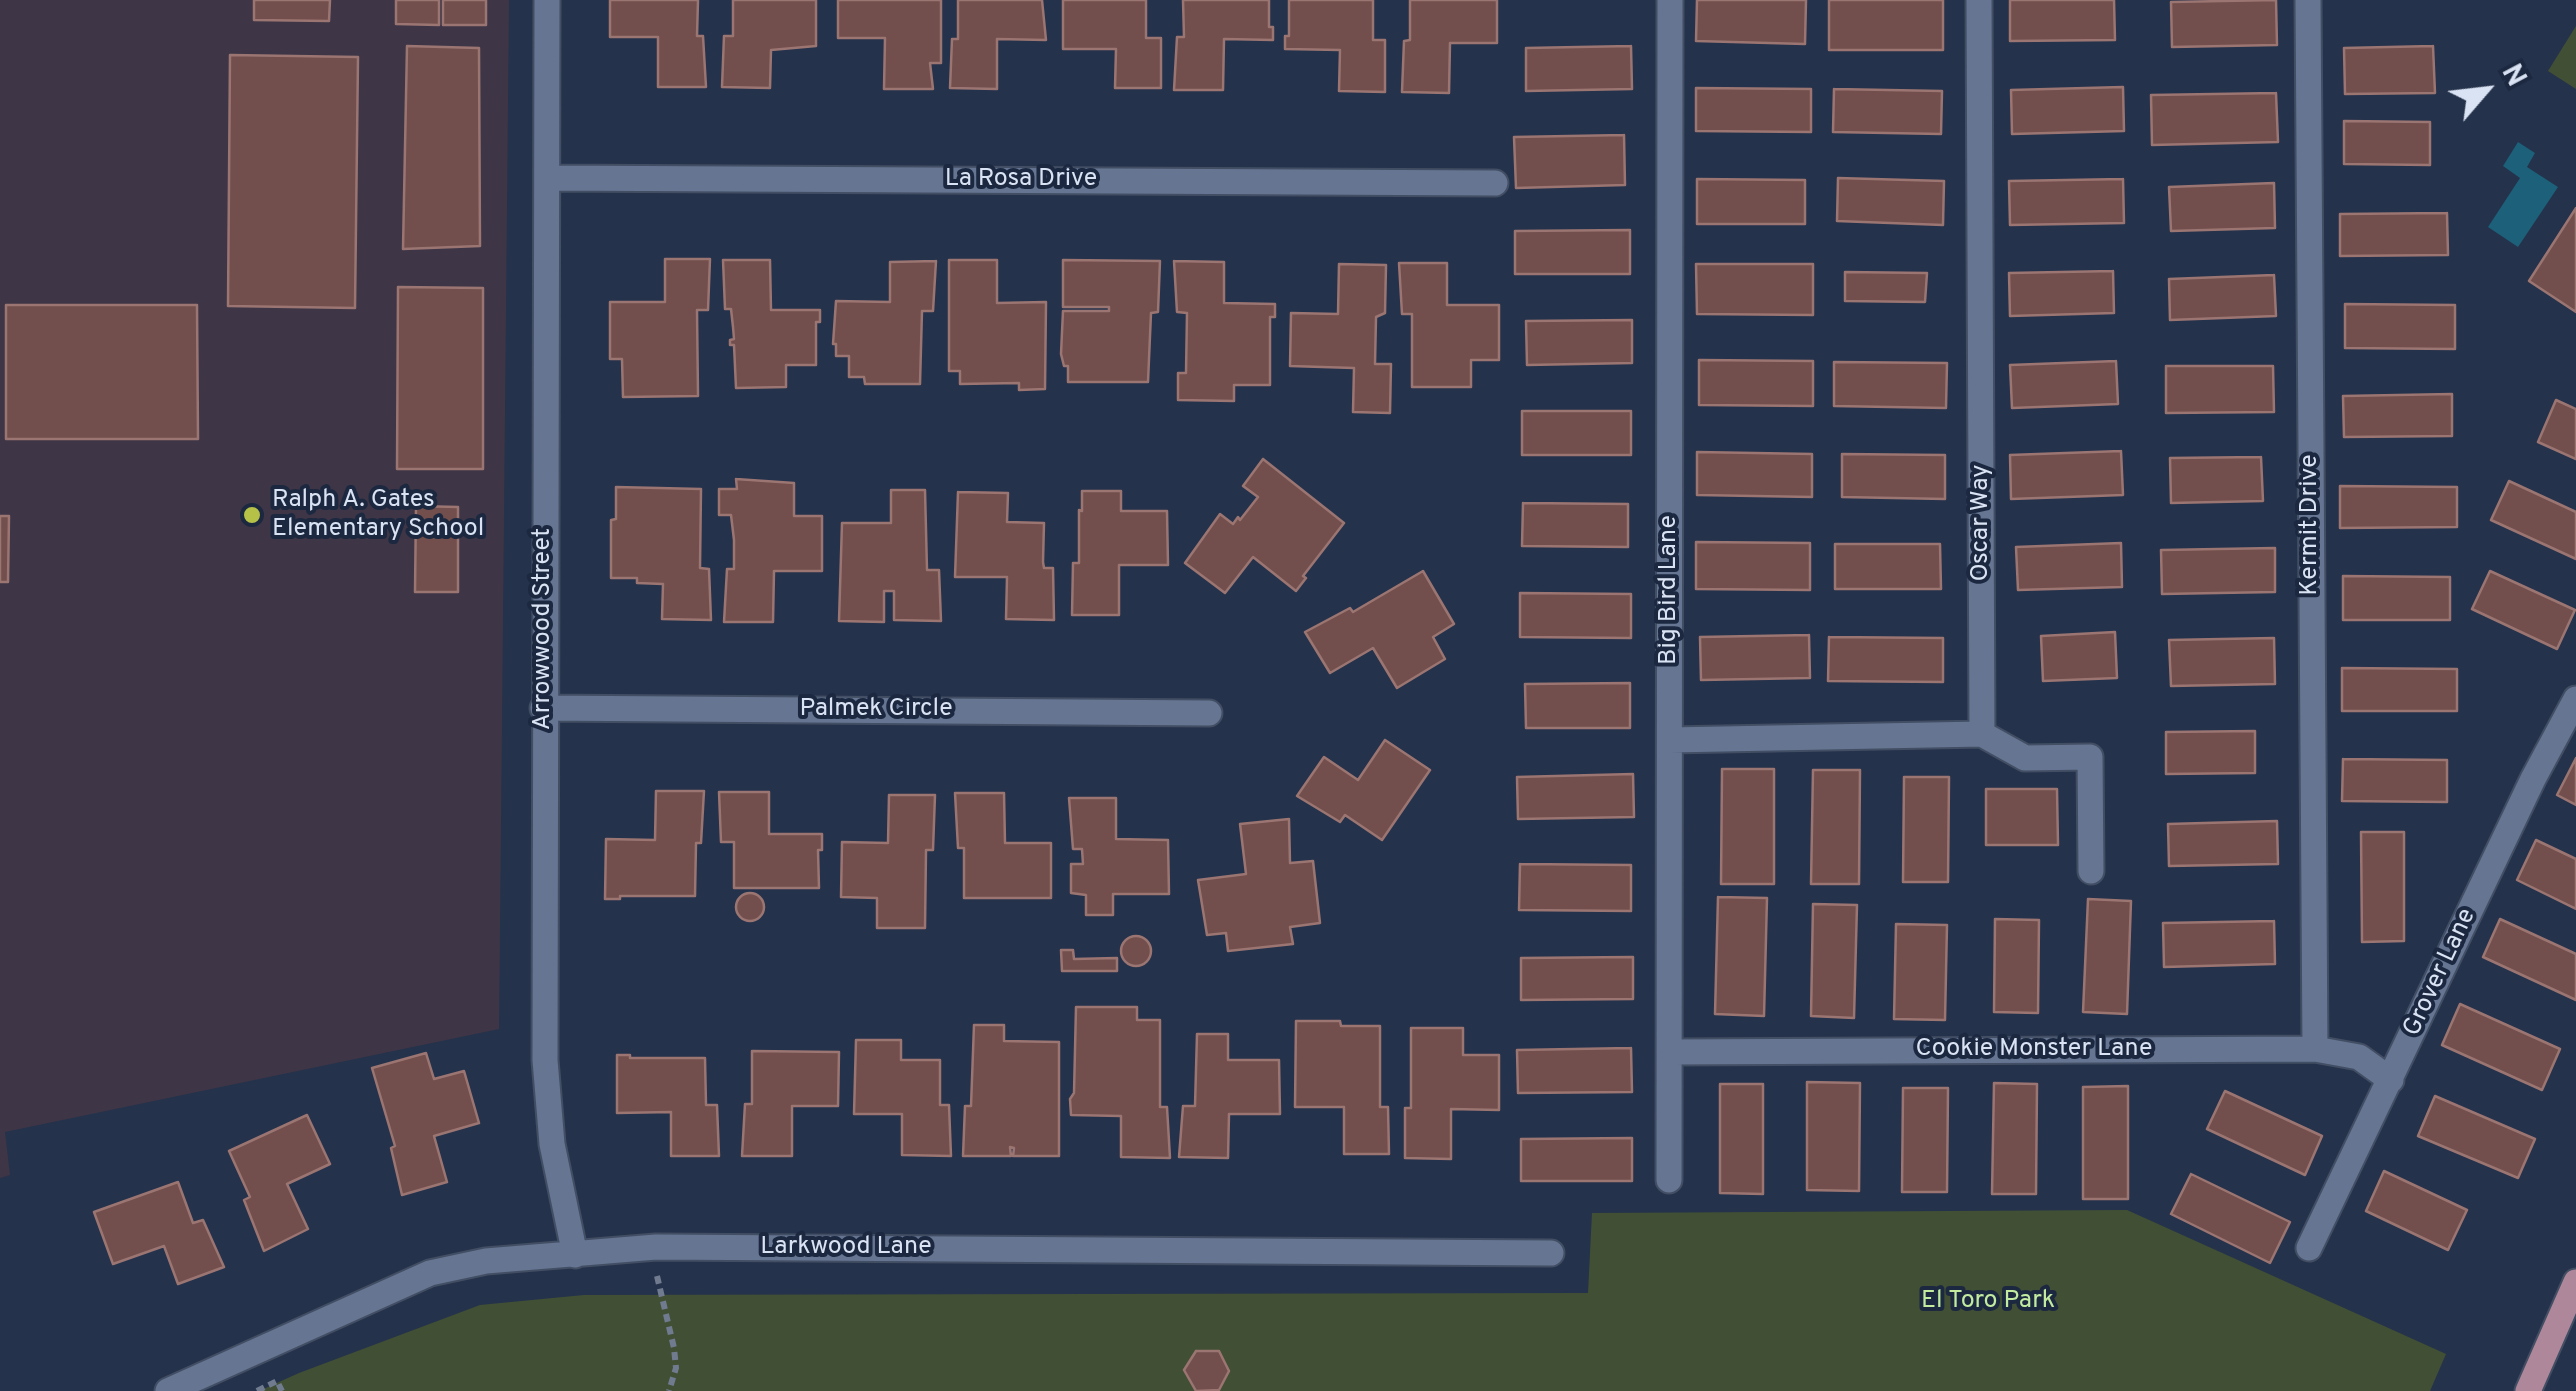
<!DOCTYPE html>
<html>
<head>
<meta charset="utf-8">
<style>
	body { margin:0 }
	#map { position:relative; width:2576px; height:1391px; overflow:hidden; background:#25324b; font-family:Overpass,sans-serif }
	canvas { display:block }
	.north { position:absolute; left:2436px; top:40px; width:100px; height:100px; -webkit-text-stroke:8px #1b2840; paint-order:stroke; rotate:62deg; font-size:28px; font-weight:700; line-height:40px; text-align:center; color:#dae3f3 }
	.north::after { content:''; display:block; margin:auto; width:35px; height:45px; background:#dae3f3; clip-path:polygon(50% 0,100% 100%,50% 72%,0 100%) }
</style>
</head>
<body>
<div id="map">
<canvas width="2576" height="1391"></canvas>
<div class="north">N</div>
</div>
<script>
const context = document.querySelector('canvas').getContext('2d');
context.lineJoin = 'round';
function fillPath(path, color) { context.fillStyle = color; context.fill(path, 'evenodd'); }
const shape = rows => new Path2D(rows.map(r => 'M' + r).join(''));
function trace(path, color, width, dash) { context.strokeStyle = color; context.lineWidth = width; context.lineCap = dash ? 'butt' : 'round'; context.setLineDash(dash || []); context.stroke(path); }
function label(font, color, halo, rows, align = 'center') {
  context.font = font + ' Overpass,sans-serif'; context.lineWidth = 8; context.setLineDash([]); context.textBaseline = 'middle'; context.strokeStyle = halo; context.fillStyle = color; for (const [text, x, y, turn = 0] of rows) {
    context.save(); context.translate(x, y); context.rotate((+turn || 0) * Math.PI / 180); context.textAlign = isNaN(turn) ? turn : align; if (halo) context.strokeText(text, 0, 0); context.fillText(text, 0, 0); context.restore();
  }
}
const education = shape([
	[0,0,509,0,499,1029,5,1132,10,1175,0,1178]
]);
const green = shape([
	[2576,26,2576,89,2548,71],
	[2127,1210,2446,1354,2430,1391,259,1391,299,1373,480,1305,584,1295,1588,1293,1592,1213]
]);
const water = shape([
	[2518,142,2535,153,2527,167,2558,187,2518,247,2488,227,2520,178,2503,166]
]);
const building = shape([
	[254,0,330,0,329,21,254,20,254,0],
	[396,0,439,0,439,25,396,24,396,0],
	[443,0,486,0,486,25,443,25,443,0],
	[610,0,698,0,697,36,703,36,706,87,658,87,658,37,610,37,610,0],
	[733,0,816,0,816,46,771,50,770,88,722,87,724,36,733,36,733,0],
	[838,0,941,0,941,63,930,63,933,89,884,89,885,38,838,38,838,0],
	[958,0,1042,0,1046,40,997,39,997,89,950,88,952,39,958,39,958,0],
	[1063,0,1146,0,1146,38,1161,38,1161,88,1115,88,1116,49,1063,49,1063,0],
	[1183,0,1269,0,1269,27,1273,27,1273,40,1224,39,1223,90,1174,90,1177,37,1184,37,1183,0],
	[1289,0,1373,0,1373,40,1385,40,1385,92,1339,91,1340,50,1285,49,1285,36,1289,36,1289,0],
	[1410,0,1497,0,1497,43,1450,43,1449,93,1402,92,1404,41,1410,40,1410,0],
	[1697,0,1806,0,1805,44,1696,41,1697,0],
	[1829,0,1943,0,1943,50,1829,50,1829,0],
	[2010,0,2114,0,2115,40,2010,41,2010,0],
	[2276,0,2277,45,2172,47,2171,2,2276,0],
	[407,46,479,48,480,246,403,249,407,46],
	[1631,46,1632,89,1526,91,1526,48,1631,46],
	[2433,46,2435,93,2345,94,2344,48,2433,46],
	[230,55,358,57,355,308,228,306,230,55],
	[2123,87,2124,131,2012,134,2011,90,2123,87],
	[1696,88,1811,89,1811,132,1696,131,1696,88],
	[1834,89,1942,91,1941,134,1833,132,1834,89],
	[2276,93,2278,142,2152,145,2151,95,2276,93],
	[2344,121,2430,122,2430,165,2344,164,2344,121],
	[1624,135,1625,185,1516,188,1514,137,1624,135],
	[1838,178,1944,181,1943,225,1837,221,1838,178],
	[1697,179,1805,180,1805,224,1697,224,1697,179],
	[2123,179,2124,223,2010,225,2009,181,2123,179],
	[2274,183,2275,228,2171,231,2169,187,2274,183],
	[2576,208,2576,312,2529,281,2576,208],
	[2447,213,2448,255,2340,256,2340,214,2447,213],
	[1630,230,1630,274,1515,274,1515,231,1630,230],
	[665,259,710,259,708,310,697,310,698,396,623,397,622,359,610,359,610,302,665,302,665,259],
	[723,260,770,260,771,310,820,310,820,322,816,322,816,365,786,365,786,387,736,388,734,345,730,345,730,340,734,339,733,327,731,309,725,309,723,260],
	[949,260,997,260,997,303,1046,302,1045,389,1019,390,1019,383,960,384,960,371,949,371,949,260],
	[1063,260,1160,261,1158,312,1151,313,1148,382,1068,382,1068,366,1064,366,1061,354,1063,311,1109,311,1109,307,1063,307,1063,260],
	[936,261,933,311,922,311,920,384,865,384,864,377,849,377,849,356,836,356,836,344,833,344,836,301,890,302,890,262,936,261],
	[1174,261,1224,262,1224,303,1275,304,1275,317,1270,317,1270,385,1234,385,1234,401,1178,400,1178,373,1186,373,1187,313,1177,312,1174,261],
	[1399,263,1447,263,1447,305,1499,305,1499,360,1471,360,1471,387,1412,387,1412,314,1402,314,1399,263],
	[1339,264,1386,265,1385,313,1376,317,1375,364,1391,364,1390,413,1353,412,1354,368,1290,366,1291,313,1338,314,1339,264],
	[1696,264,1813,264,1813,315,1697,314,1696,264],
	[2113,271,2114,313,2010,316,2009,273,2113,271],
	[1845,272,1927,273,1925,302,1845,301,1845,272],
	[2274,275,2276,316,2170,320,2169,279,2274,275],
	[398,287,483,288,483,469,397,469,398,287],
	[2345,304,2455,305,2455,349,2345,348,2345,304],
	[6,305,197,305,198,439,6,439,6,305],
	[1632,320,1632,363,1527,365,1526,321,1632,320],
	[1699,360,1813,361,1813,406,1699,405,1699,360],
	[2116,361,2118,404,2012,408,2010,365,2116,361],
	[1834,362,1947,363,1946,408,1834,406,1834,362],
	[2166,366,2273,366,2274,412,2166,413,2166,366],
	[2452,394,2452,436,2344,437,2343,396,2452,394],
	[2556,400,2576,409,2576,459,2538,442,2556,400],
	[1522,411,1631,411,1631,455,1522,455,1522,411],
	[2121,451,2123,495,2011,499,2010,455,2121,451],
	[1697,452,1812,454,1812,497,1697,495,1697,452],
	[1842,454,1945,455,1945,499,1842,497,1842,454],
	[2261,457,2263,501,2171,503,2170,458,2261,457],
	[1263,459,1344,523,1303,576,1306,578,1296,591,1253,557,1225,593,1185,563,1220,514,1233,524,1238,517,1240,520,1258,497,1243,486,1263,459],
	[736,479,794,483,794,516,822,516,822,571,774,571,773,622,724,622,727,569,734,569,734,540,731,515,719,515,719,489,737,489,736,479],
	[2509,481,2576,512,2576,559,2491,520,2509,481],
	[2340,486,2457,487,2457,527,2340,528,2340,486],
	[616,487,701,489,700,568,709,569,711,620,662,619,663,584,637,583,637,578,611,578,611,520,616,519,616,487],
	[891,490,925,490,927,570,939,570,941,621,894,620,894,591,884,591,884,622,839,621,842,523,891,523,891,490],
	[1082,491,1121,491,1121,511,1167,511,1168,565,1119,565,1119,615,1072,615,1073,563,1079,563,1079,510,1082,511,1082,491],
	[958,492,1008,493,1007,522,1044,523,1043,562,1044,568,1053,568,1054,620,1006,619,1007,577,955,577,958,492],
	[1523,503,1628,504,1628,547,1522,546,1523,503],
	[416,506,458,507,458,592,415,592,416,506],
	[0,516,9,516,8,582,0,582,0,516],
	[1696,542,1810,543,1810,590,1696,589,1696,542],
	[2121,543,2122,587,2018,590,2016,547,2121,543],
	[1835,544,1940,544,1941,589,1835,589,1835,544],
	[2275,548,2275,592,2162,594,2161,550,2275,548],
	[1423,571,1454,624,1433,637,1445,659,1397,688,1373,648,1330,673,1305,632,1350,608,1353,612,1423,571],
	[2490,571,2575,610,2557,649,2472,609,2490,571],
	[2343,576,2450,577,2450,620,2343,620,2343,576],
	[1520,593,1631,594,1631,638,1520,637,1520,593],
	[2115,632,2117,678,2043,681,2041,636,2115,632],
	[1809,635,1810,678,1701,680,1700,637,1809,635],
	[1829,637,1943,638,1943,682,1828,681,1829,637],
	[2274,638,2275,684,2171,686,2169,640,2274,638],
	[2342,668,2457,669,2457,711,2342,711,2342,668],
	[1630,683,1630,728,1526,728,1525,684,1630,683],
	[2255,731,2255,773,2166,774,2166,732,2255,731],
	[1385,740,1430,770,1382,840,1345,815,1340,822,1297,796,1324,757,1358,780,1385,740],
	[2576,758,2576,805,2557,795,2576,758],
	[2343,759,2447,760,2447,802,2342,801,2343,759],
	[1722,769,1774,769,1774,884,1721,884,1722,769],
	[1813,770,1860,770,1859,884,1811,884,1813,770],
	[1633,774,1634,817,1518,819,1517,777,1633,774],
	[1904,777,1949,777,1948,882,1903,882,1904,777],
	[1986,789,2057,789,2058,845,1986,845,1986,789],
	[656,791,704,791,701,843,696,843,695,896,620,896,620,899,605,899,606,839,655,840,656,791],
	[719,792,769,792,769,834,822,834,822,850,818,850,819,888,734,888,734,842,721,842,719,792],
	[955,793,1004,793,1005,843,1051,843,1051,898,964,898,964,848,958,848,955,793],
	[889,795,935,795,933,850,926,850,925,928,877,928,877,898,841,897,842,842,888,843,889,795],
	[1069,798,1116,798,1116,839,1168,840,1169,894,1113,894,1113,915,1086,915,1086,895,1071,893,1071,864,1083,864,1082,849,1073,849,1069,798],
	[1289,819,1290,863,1313,861,1320,923,1290,927,1293,944,1228,951,1226,933,1207,935,1198,880,1246,874,1240,824,1289,819],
	[2277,821,2278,864,2169,866,2168,824,2277,821],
	[2361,832,2404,832,2404,941,2362,942,2361,832],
	[2536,840,2576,859,2576,909,2517,880,2536,840],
	[1520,864,1631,865,1631,911,1519,910,1520,864],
	'736 907a14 14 0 1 1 28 0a14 14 0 1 1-28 0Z',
	[1718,897,1767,898,1764,1016,1715,1014,1718,897],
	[2088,899,2131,901,2127,1014,2083,1012,2088,899],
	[1813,904,1857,905,1854,1018,1811,1016,1813,904],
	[1995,919,2039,920,2038,1013,1994,1012,1995,919],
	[2500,919,2576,954,2576,1000,2483,957,2500,919],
	[2274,921,2275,964,2164,967,2163,923,2274,921],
	[1896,924,1947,925,1945,1020,1894,1019,1896,924],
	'1121 951a15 15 0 1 1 30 0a15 15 0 1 1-30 0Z',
	[1061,950,1073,950,1074,959,1117,958,1117,971,1062,971,1061,950],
	[1633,957,1633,999,1521,1000,1521,958,1633,957],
	[2460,1004,2560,1049,2542,1090,2442,1045,2460,1004],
	[1076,1007,1137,1007,1137,1020,1160,1020,1160,1107,1167,1107,1170,1158,1121,1157,1121,1116,1071,1115,1070,1099,1074,1093,1076,1007],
	[1296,1021,1340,1021,1341,1026,1380,1026,1380,1107,1388,1107,1389,1154,1344,1154,1344,1107,1295,1107,1296,1021],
	[974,1025,1004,1025,1004,1041,1059,1042,1059,1156,1013,1156,1014,1148,1010,1147,1011,1156,963,1156,965,1106,971,1106,974,1025],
	[1411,1028,1463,1028,1463,1055,1499,1055,1499,1110,1451,1109,1451,1159,1405,1158,1405,1108,1411,1108,1411,1028],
	[1197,1034,1228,1034,1228,1060,1279,1060,1280,1114,1229,1114,1228,1158,1179,1157,1183,1106,1195,1106,1197,1034],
	[856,1040,901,1040,901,1060,940,1060,940,1105,949,1105,951,1156,902,1155,902,1114,854,1114,856,1040],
	[1631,1048,1632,1092,1518,1093,1517,1050,1631,1048],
	[752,1051,839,1052,838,1106,792,1106,792,1156,742,1156,745,1104,752,1104,752,1051],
	[426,1053,434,1079,464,1071,479,1123,434,1136,447,1182,402,1195,391,1148,395,1146,372,1068,426,1053],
	[617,1055,630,1055,630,1058,705,1058,706,1105,717,1105,719,1156,671,1156,671,1112,617,1113,617,1055],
	[1807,1082,1860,1083,1859,1191,1807,1190,1807,1082],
	[1994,1083,2037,1084,2036,1194,1992,1194,1994,1083],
	[1720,1084,1763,1084,1763,1194,1720,1193,1720,1084],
	[2128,1086,2128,1199,2083,1199,2083,1087,2128,1086],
	[1903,1088,1948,1088,1947,1192,1902,1192,1903,1088],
	[2225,1091,2322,1136,2305,1175,2207,1129,2225,1091],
	[2435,1096,2535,1139,2518,1178,2418,1136,2435,1096],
	[307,1115,330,1164,287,1184,308,1229,264,1251,244,1200,250,1197,229,1151,307,1115],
	[1632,1138,1632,1181,1521,1181,1521,1139,1632,1138],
	[2384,1171,2467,1210,2448,1250,2366,1211,2384,1171],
	[2191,1174,2290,1222,2270,1263,2171,1214,2191,1174],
	[178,1182,193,1223,203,1220,224,1267,178,1284,164,1246,113,1264,94,1212,178,1182],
	[1196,1351,1219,1351,1229,1371,1219,1390,1196,1391,1184,1370,1196,1351]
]);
const path = shape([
	[657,1276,674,1348,676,1368,669,1391],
	[257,1391,277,1381,282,1391]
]);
const minor = shape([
	[547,0,545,1060,552,1144,575,1255],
	[1979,0,1982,734],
	[2308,0,2315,1049],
	[547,178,1495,183],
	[543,708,1209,713],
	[1982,734,2025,758,2090,757,2091,871],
	[1670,740,1982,734],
	[1670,1052,2315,1049,2359,1057,2391,1080],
	[1669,1180,1670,0],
	[2309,1248,2533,779,2576,699],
	[168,1391,430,1273,486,1261,656,1247,1551,1253]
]);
const major = shape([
	[2528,1391,2576,1282]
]);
const markers = [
	[252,515,10,"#b6c148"]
];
const streetNames = [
	["La Rosa Drive",1021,180],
	["Oscar Way",1982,523,-90],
	["Kermit Drive",2311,525,-90],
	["Big Bird Lane",1670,590,-90],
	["Arrowwood Street",544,629,-90],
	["Palmek Circle",876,710],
	["Grover Lane",2441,973,-65],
	["Cookie Monster Lane",2034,1050],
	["Larkwood Lane",846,1248]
];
const poiNames = [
	["Ralph A. Gates",272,501],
	["Elementary School",272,530]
];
const parkNames = [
	["El Toro Park",1988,1302]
];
fillPath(education, '#3e3646');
fillPath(green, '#415035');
fillPath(water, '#1c6079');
fillPath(building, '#724f4c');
trace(building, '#9b7572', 2.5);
trace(minor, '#424e63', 29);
trace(major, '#424e63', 29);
trace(path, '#707b90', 6, [8, 5]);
trace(minor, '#667592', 25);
trace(major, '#af879b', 25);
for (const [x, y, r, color] of markers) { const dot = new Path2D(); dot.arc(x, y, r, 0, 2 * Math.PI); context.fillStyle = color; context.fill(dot); trace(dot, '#1b2840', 4); }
label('25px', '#dae3f3', '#1b2840', streetNames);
label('25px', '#dae3f3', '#1b2840', poiNames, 'left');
label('25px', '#c2eba0', '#1b2840', parkNames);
</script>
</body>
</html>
